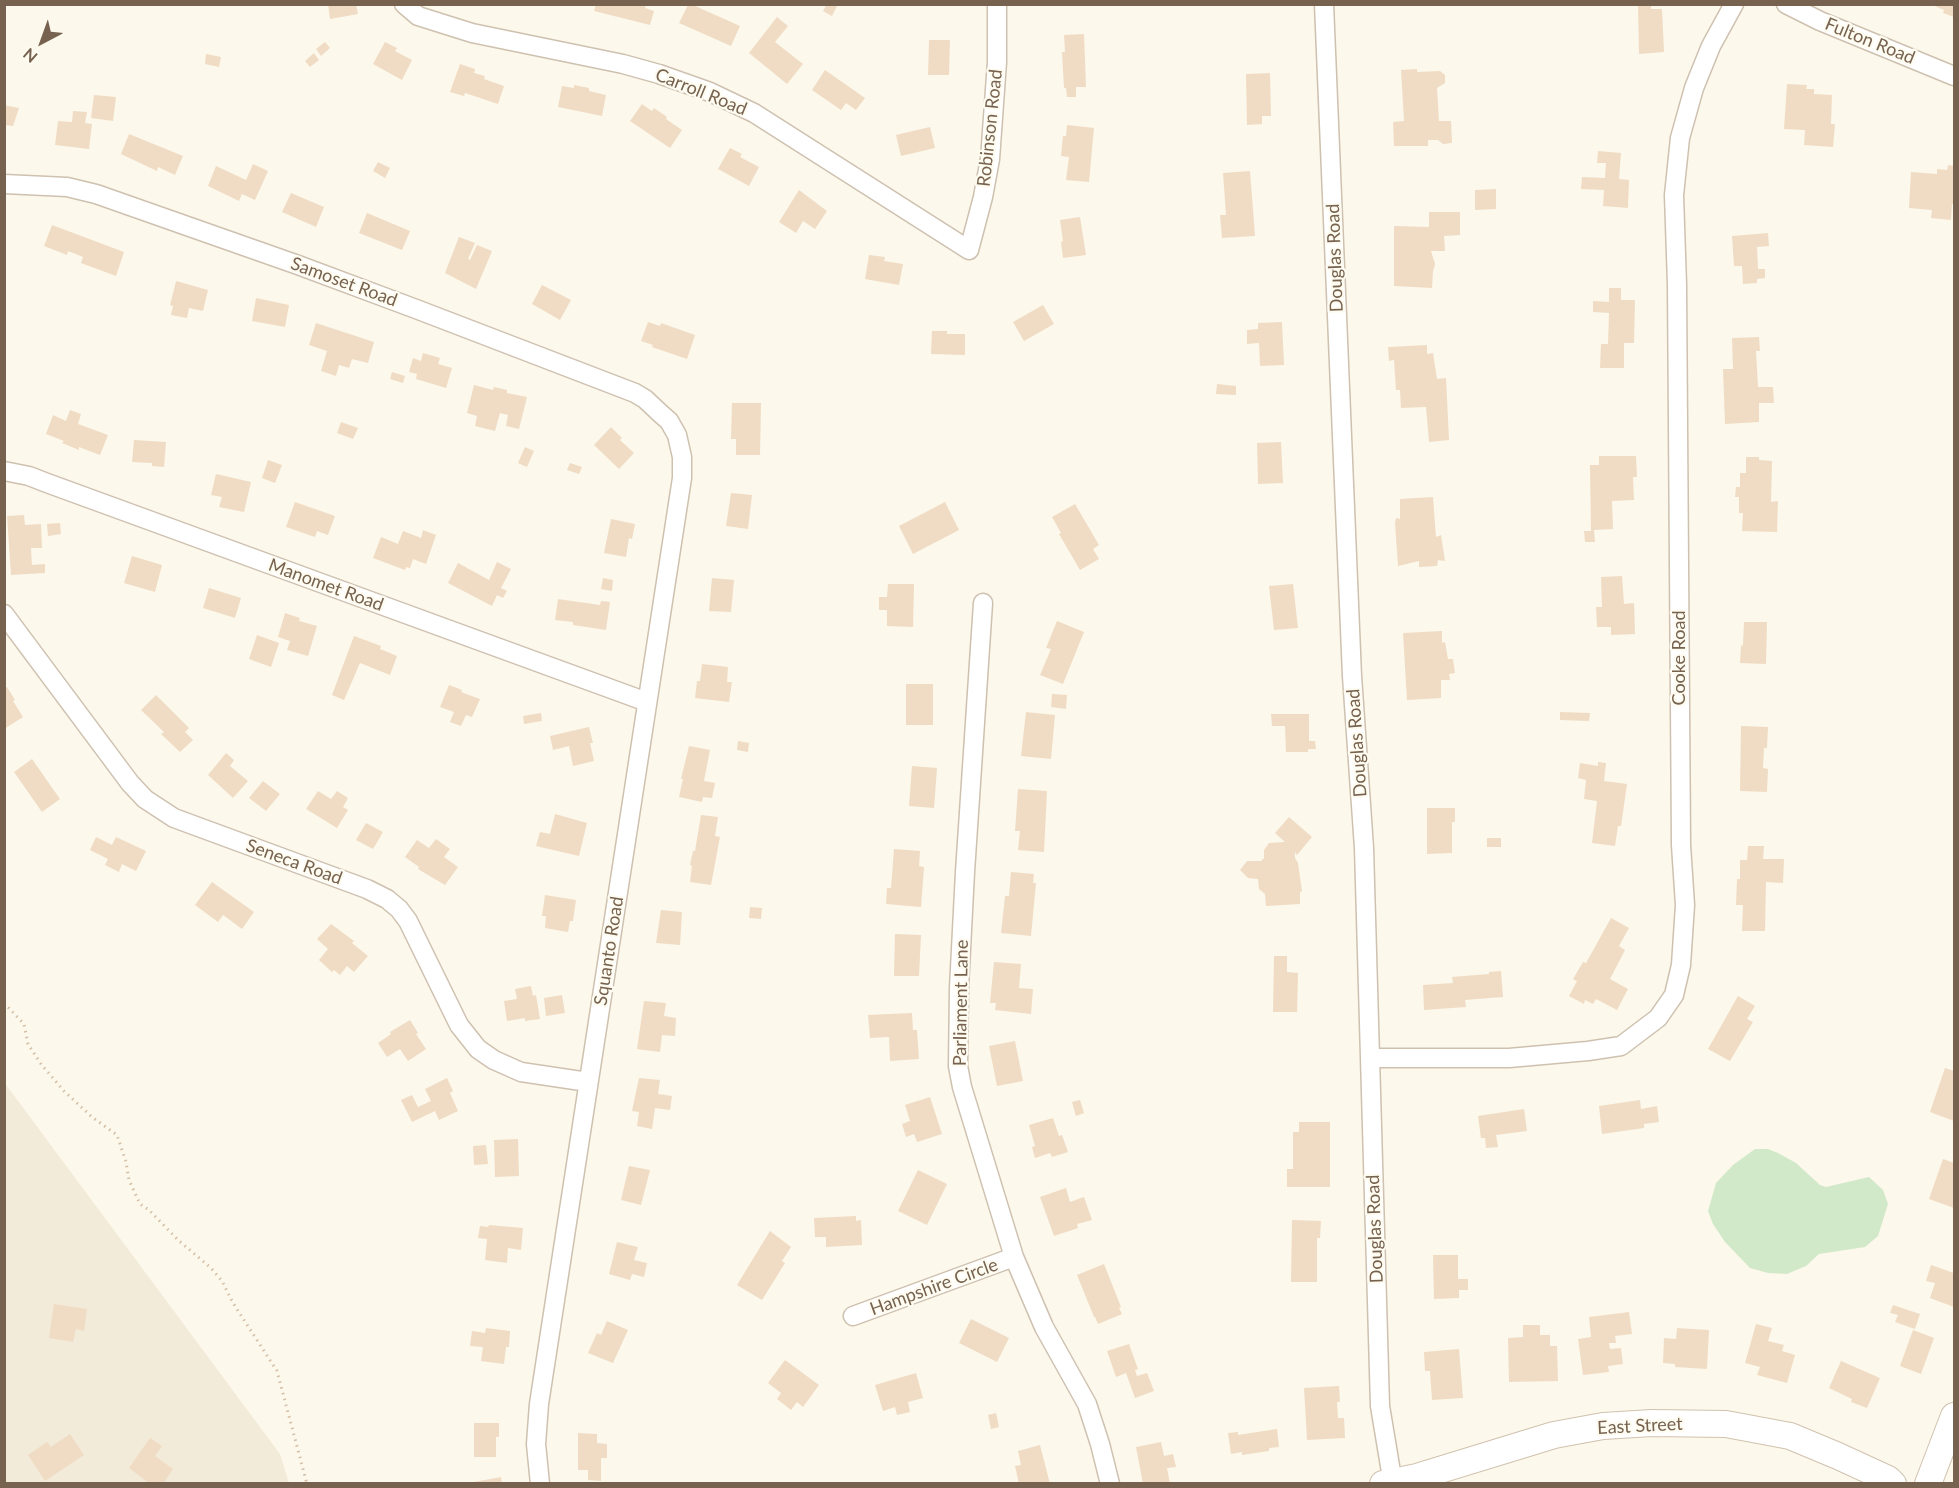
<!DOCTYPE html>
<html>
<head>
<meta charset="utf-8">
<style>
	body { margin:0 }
	#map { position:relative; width:1959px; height:1488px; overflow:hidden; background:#fcf8eb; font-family:Lato,sans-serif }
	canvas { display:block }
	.frame { position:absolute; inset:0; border:6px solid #76624e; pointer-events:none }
	.north { position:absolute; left:12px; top:12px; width:60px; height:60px; -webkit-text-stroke:4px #fefbf1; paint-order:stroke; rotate:221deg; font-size:16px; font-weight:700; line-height:24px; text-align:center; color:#76624e }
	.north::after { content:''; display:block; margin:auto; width:21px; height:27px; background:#76624e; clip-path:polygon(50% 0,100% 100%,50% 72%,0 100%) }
</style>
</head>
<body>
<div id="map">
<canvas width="1959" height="1488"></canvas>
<div class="frame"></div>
<div class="north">N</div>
</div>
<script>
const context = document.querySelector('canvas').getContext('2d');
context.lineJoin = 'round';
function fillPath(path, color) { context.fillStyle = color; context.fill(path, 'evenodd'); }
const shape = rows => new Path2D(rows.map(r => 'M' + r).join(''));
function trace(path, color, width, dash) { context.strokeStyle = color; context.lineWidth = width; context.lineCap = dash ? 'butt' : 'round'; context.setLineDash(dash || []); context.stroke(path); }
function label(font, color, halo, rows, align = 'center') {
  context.font = font + ' Lato,sans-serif'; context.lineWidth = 4.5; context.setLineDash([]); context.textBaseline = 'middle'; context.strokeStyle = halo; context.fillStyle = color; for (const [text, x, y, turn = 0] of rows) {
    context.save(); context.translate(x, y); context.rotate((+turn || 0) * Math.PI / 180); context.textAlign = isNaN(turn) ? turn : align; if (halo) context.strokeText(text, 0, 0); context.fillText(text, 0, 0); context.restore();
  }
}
const residential = shape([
	[4,1082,280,1454,289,1483,5,1483]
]);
const green = shape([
	[1755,1149,1768,1149,1778,1153,1796,1163,1820,1185,1826,1187,1869,1177,1883,1190,1888,1204,1878,1236,1865,1247,1819,1254,1806,1266,1787,1274,1768,1273,1750,1268,1725,1242,1713,1224,1708,1211,1716,1183,1733,1165]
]);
const building = shape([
	[328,4,356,4,358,14,330,19],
	[596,4,646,4,645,8,654,11,650,25,594,11],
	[827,4,838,4,832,16,823,11],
	[1638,4,1651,4,1651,9,1662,9,1664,52,1639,54],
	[1930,4,1954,4,1954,17,1943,13,1944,10],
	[688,5,693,5,740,26,731,46,679,23],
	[777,17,788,26,775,42,803,64,787,84,749,53],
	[1084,34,1086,87,1076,87,1076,97,1067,97,1066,88,1064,88,1062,52,1065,52,1064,35],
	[929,40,950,40,949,75,928,75],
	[325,42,330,48,321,56,316,49],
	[385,42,397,48,395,51,412,60,402,80,373,64],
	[314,53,319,60,310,67,305,61],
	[206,54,221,57,219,67,205,64],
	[460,64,475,69,474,73,485,76,484,79,504,86,498,104,465,93,464,96,450,92],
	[1417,69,1417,72,1440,71,1445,75,1445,83,1437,88,1439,121,1451,121,1452,143,1443,144,1438,140,1428,140,1428,146,1394,146,1393,122,1404,121,1401,70],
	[825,70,865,98,856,110,846,103,841,110,812,90],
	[1270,73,1271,116,1262,116,1262,124,1247,125,1246,74],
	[1787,84,1807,85,1806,89,1814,89,1814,94,1832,95,1831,124,1835,124,1833,147,1804,145,1805,130,1784,129],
	[574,85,589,88,589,91,606,95,602,116,558,107,562,86,574,88],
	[94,95,116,97,113,121,91,118],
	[642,104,652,111,654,108,667,117,666,119,682,130,670,148,630,121],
	[4,105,19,108,13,126,4,125],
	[73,111,87,112,85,123,92,124,89,149,55,145,58,121,72,122],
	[1067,125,1094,128,1089,182,1066,180,1069,157,1061,156,1063,136,1066,136],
	[930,127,935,148,901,156,896,135],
	[129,134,183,156,175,175,158,167,157,171,121,154],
	[730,148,742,154,740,157,759,167,749,186,718,169],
	[1598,151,1621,153,1619,179,1629,180,1628,208,1603,206,1604,190,1581,189,1582,177,1605,178,1606,163,1597,163],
	[378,162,390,168,385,178,373,171],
	[253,164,268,171,255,200,242,194,239,201,208,186,216,166,246,180],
	[1948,165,1954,166,1954,204,1952,204,1951,220,1931,218,1932,210,1909,208,1911,172,1937,174,1937,169,1947,170],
	[1250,171,1255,236,1222,238,1220,215,1226,215,1223,173],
	[1496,189,1496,209,1475,210,1475,190],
	[799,190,827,211,815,229,803,221,796,233,779,222],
	[291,193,324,207,316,227,282,212],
	[1429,212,1460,212,1460,235,1444,236,1445,251,1431,251,1435,264,1433,272,1432,288,1394,286,1394,226,1429,227],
	[367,213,410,231,402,250,359,233],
	[1080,217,1086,255,1063,258,1061,242,1063,241,1060,220],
	[52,225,124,252,116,276,81,263,83,257,68,251,67,255,44,246],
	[1768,233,1769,246,1757,247,1758,269,1765,269,1765,278,1757,279,1757,283,1743,284,1742,266,1734,266,1732,236],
	[459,237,475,243,468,259,470,260,477,245,492,251,476,289,445,273],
	[869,255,885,257,884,261,903,264,899,285,865,279],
	[176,281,208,290,203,311,189,308,187,318,171,315,173,306,170,305],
	[542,285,571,300,560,320,532,304],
	[1609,288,1621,288,1621,300,1635,300,1634,343,1624,343,1624,368,1600,368,1601,344,1608,344,1609,313,1593,312,1593,301,1609,302],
	[256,298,289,305,285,327,252,321],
	[1043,305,1054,324,1024,341,1013,322],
	[648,322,660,326,661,323,695,335,687,359,652,347,653,345,641,341],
	[1282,322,1284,365,1260,366,1259,343,1247,344,1247,330,1258,329,1258,323],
	[316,323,374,342,368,363,352,359,349,368,339,365,336,376,321,371,327,351,309,345],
	[932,331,947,331,947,334,965,334,965,355,931,354],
	[1759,337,1760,351,1756,351,1758,387,1773,387,1774,403,1759,403,1759,422,1725,424,1723,369,1733,369,1732,338],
	[1427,345,1427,354,1433,353,1437,379,1446,378,1449,440,1429,442,1426,407,1401,408,1400,390,1396,390,1394,360,1389,361,1388,347],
	[423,353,440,358,438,364,452,368,446,388,416,379,417,374,409,372,413,358,421,361],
	[392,372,405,376,403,383,390,379],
	[1217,384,1236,386,1236,395,1216,394],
	[474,385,493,390,494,387,507,390,507,393,527,397,519,429,506,426,508,415,500,413,495,431,475,426,477,416,467,413],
	[732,403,761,403,760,455,736,455,736,439,731,439],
	[70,410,81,414,78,424,108,435,100,455,79,447,79,450,62,443,64,441,46,434,53,415,66,421],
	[341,422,358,428,353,439,337,433],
	[611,427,622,438,620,440,634,453,619,469,594,445],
	[134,440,166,442,164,467,152,466,152,463,132,462],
	[1281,442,1283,483,1258,484,1257,443],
	[525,447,534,451,527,467,518,463],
	[1599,456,1636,456,1637,477,1633,477,1634,500,1612,501,1613,529,1594,530,1595,542,1585,542,1584,531,1591,531,1590,465,1599,465],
	[1746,457,1759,457,1759,460,1772,461,1771,502,1778,501,1777,532,1742,531,1743,513,1739,513,1739,497,1735,497,1736,487,1740,487,1740,473,1746,473],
	[268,460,282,465,275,483,262,478],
	[570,463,582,467,579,474,567,470],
	[216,474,251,482,244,512,219,507,222,497,211,495],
	[731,493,752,495,748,529,726,526],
	[1433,497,1436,537,1441,535,1445,561,1438,560,1437,566,1419,567,1419,561,1398,566,1395,523,1396,518,1400,519,1400,499],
	[295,502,335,516,328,535,317,531,315,537,286,527],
	[945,502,959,530,913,554,899,526],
	[1075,504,1099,545,1093,549,1099,559,1080,570,1059,534,1061,533,1052,517],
	[24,515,25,525,41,524,42,548,31,548,32,565,45,564,45,573,11,575,7,516],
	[611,519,635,524,632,539,629,538,626,557,604,553],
	[60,523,61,534,48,536,47,524],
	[423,530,436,535,426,564,413,559,410,568,406,567,405,570,373,558,381,537,398,544,403,531,421,538],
	[132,556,162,565,155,592,124,583],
	[497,562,511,569,501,588,507,591,503,598,497,595,492,606,448,583,458,563,489,580],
	[1622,576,1624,604,1634,603,1635,634,1611,635,1611,627,1597,627,1596,607,1602,607,1601,577],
	[603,578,613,580,612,591,601,589],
	[712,578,734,580,731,612,709,611],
	[888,584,914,584,913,627,887,626,887,610,879,610,879,597,887,597],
	[1293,584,1298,628,1274,630,1269,586],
	[209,588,241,598,235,618,203,608],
	[558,599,600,605,601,601,610,602,606,630,573,625,573,622,555,620],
	[285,613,300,618,299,621,317,626,308,656,287,650,290,641,278,637],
	[1057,621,1084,632,1063,684,1040,675,1051,649,1046,648],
	[1744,622,1767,622,1766,664,1740,663,1741,646,1743,645],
	[1442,631,1442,643,1445,642,1448,659,1453,659,1455,673,1449,674,1450,680,1441,680,1441,698,1407,700,1403,633],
	[257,635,279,643,271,667,249,659],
	[354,636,381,646,380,649,397,656,390,675,360,663,344,700,332,695],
	[702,664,728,667,727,682,732,682,729,702,695,698,697,681,700,681],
	[906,684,933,684,933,725,906,725],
	[449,685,462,690,461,692,480,699,472,717,466,715,461,726,450,722,454,712,440,707],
	[7,687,15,700,13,701,23,717,4,729,4,689],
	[1052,694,1067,695,1066,709,1051,707],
	[156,695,189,728,185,732,193,740,180,752,161,734,164,732,141,710],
	[1026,712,1055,715,1051,759,1021,756],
	[1560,712,1590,713,1589,721,1560,720],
	[541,713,542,721,524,724,523,716],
	[1271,714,1309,714,1309,741,1315,741,1316,749,1308,749,1308,752,1286,752,1285,726,1272,726],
	[1741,726,1768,727,1767,748,1764,748,1763,768,1768,769,1767,792,1740,791],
	[589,727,593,743,590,743,594,761,573,766,569,746,553,750,550,736],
	[738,741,749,743,748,752,737,750],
	[689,746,710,750,704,781,715,783,712,798,703,797,702,802,679,797,683,779,681,779],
	[226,753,234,760,230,766,248,781,233,798,208,775],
	[32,759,60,799,42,812,14,772],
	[1598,762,1606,763,1604,781,1627,784,1621,826,1618,826,1615,846,1592,843,1597,801,1584,799,1586,780,1578,778,1580,763,1598,766],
	[912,766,937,768,934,808,909,806],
	[263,781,280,794,266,811,249,798],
	[1018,789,1047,791,1044,852,1018,850,1020,831,1015,831],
	[318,791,331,799,337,791,348,798,343,807,348,810,337,828,306,809],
	[1427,808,1455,808,1455,822,1452,822,1452,853,1427,854],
	[555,814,587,823,579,856,536,846,540,832,550,834],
	[701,815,718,817,715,836,720,837,711,885,690,882,692,866,690,865,693,851,695,851],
	[1289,817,1312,837,1297,855,1295,852,1295,858,1298,863,1302,891,1300,892,1300,904,1266,906,1265,894,1259,889,1258,879,1248,878,1240,870,1247,861,1261,861,1264,858,1264,850,1269,843,1285,842,1275,833],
	[366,823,383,832,373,849,356,840],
	[96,837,112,845,116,837,146,851,136,871,122,864,119,872,105,865,108,859,90,850],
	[1487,838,1501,838,1501,847,1487,847],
	[436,839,450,849,444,857,458,867,445,885,418,869,419,867,405,857,417,840,429,848],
	[1748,846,1764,846,1763,859,1784,859,1783,883,1766,882,1765,931,1742,931,1743,905,1736,905,1737,879,1740,879,1740,860,1747,860],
	[894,849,920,851,919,866,924,867,921,907,886,904,887,888,891,888],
	[1011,872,1034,874,1033,883,1036,883,1031,936,1001,933,1005,896,1009,896],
	[212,882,254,912,242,929,223,915,218,922,195,905],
	[545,895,576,900,573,921,570,921,568,932,545,928,546,916,542,916],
	[750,907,762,908,761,919,749,918],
	[661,910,682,912,680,945,656,943],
	[1611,918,1629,928,1619,946,1625,950,1610,979,1628,989,1617,1010,1596,999,1593,1004,1585,1000,1584,1004,1569,996,1577,981,1573,979,1583,962,1586,963],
	[331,924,354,941,352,943,368,956,354,972,347,966,340,975,334,970,332,972,319,960,328,949,317,939],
	[895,934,921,935,919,976,894,976],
	[1274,956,1287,956,1287,972,1298,973,1297,1012,1273,1012],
	[994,962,1021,964,1019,988,1033,989,1031,1014,995,1010,996,1003,990,1003],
	[1501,971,1503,997,1465,1000,1466,1007,1424,1010,1423,985,1453,983,1452,977,1489,974,1489,972],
	[531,986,533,996,536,995,540,1019,525,1021,525,1018,507,1021,504,1001,517,999,515,989],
	[562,995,565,1013,546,1016,544,998],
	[1738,996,1755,1006,1747,1019,1753,1022,1730,1061,1708,1049],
	[644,1001,666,1003,664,1016,676,1018,675,1036,662,1035,660,1052,637,1049],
	[912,1013,913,1030,917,1030,919,1059,890,1061,889,1037,870,1038,868,1015],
	[410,1020,418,1033,416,1034,426,1049,408,1061,400,1049,387,1057,378,1043,391,1034,390,1032],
	[1015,1041,1023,1081,997,1086,989,1046],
	[1945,1068,1954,1071,1954,1121,1930,1112],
	[447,1078,453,1091,450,1093,458,1111,439,1120,435,1111,412,1122,401,1100,412,1095,418,1107,431,1101,425,1089],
	[639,1078,660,1080,658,1094,672,1096,670,1110,655,1108,652,1129,637,1126,639,1112,632,1111],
	[930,1097,942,1134,917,1142,914,1134,906,1137,902,1124,910,1121,905,1105],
	[1080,1100,1084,1113,1076,1116,1072,1102],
	[1640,1100,1641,1109,1657,1106,1659,1122,1644,1124,1644,1128,1602,1134,1599,1106],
	[1524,1109,1527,1131,1496,1135,1498,1147,1486,1148,1485,1138,1481,1138,1478,1116],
	[1053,1118,1059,1136,1062,1135,1068,1152,1052,1157,1050,1153,1035,1158,1032,1147,1035,1146,1029,1125],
	[1299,1122,1330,1122,1330,1187,1287,1187,1287,1169,1293,1169,1293,1132,1299,1132],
	[518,1139,519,1176,495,1177,494,1140],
	[486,1145,488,1164,474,1165,473,1146],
	[1943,1159,1954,1163,1954,1208,1929,1199],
	[629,1166,650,1170,641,1205,621,1200],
	[918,1170,947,1184,927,1225,898,1211],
	[1066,1188,1070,1202,1084,1197,1092,1220,1077,1224,1078,1228,1054,1236,1040,1197],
	[856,1216,856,1221,861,1220,862,1245,826,1247,826,1237,815,1237,814,1218],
	[1292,1220,1321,1221,1320,1238,1317,1238,1317,1282,1291,1282],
	[489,1225,523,1228,521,1250,508,1248,507,1263,485,1260,487,1239,478,1238,480,1226,488,1227],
	[770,1231,791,1247,782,1261,785,1263,762,1300,737,1285],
	[617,1242,638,1247,634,1260,647,1263,644,1277,632,1274,630,1280,609,1274],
	[1433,1255,1458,1255,1458,1279,1468,1279,1468,1290,1459,1290,1459,1298,1434,1299],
	[1104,1264,1121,1307,1119,1308,1122,1314,1098,1324,1095,1317,1094,1317,1077,1275],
	[1931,1265,1954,1273,1954,1307,1930,1298,1935,1283,1926,1281],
	[54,1304,87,1309,84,1331,76,1329,73,1342,49,1338],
	[1893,1305,1920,1314,1915,1329,1895,1322,1898,1315,1890,1313],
	[1629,1312,1632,1334,1615,1336,1616,1343,1609,1343,1610,1349,1621,1348,1623,1364,1608,1366,1609,1372,1583,1375,1578,1339,1591,1337,1589,1317],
	[971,1319,1009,1338,997,1362,959,1343],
	[607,1321,628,1330,613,1363,588,1353,597,1333,601,1335],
	[1756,1324,1772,1328,1768,1341,1784,1345,1782,1351,1795,1355,1787,1383,1757,1375,1760,1367,1745,1363],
	[1523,1325,1540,1325,1540,1335,1550,1335,1550,1346,1557,1346,1558,1381,1509,1382,1508,1338,1523,1337],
	[486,1328,510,1331,509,1347,506,1347,504,1364,481,1361,483,1347,470,1346,472,1331,485,1333],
	[1677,1328,1709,1330,1707,1369,1675,1367,1675,1364,1663,1363,1664,1338,1676,1339],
	[1913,1330,1934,1338,1921,1374,1900,1366],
	[1129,1344,1138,1369,1135,1370,1137,1376,1147,1373,1154,1391,1135,1398,1126,1373,1116,1377,1107,1351],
	[1459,1349,1463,1398,1432,1400,1430,1371,1425,1371,1424,1352],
	[785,1360,819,1385,803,1407,797,1402,791,1410,777,1399,781,1393,768,1383],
	[1841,1361,1880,1378,1867,1408,1851,1402,1852,1399,1829,1388],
	[916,1373,923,1398,908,1402,910,1412,897,1415,895,1407,883,1411,875,1385],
	[1339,1386,1340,1402,1337,1402,1338,1418,1344,1418,1345,1438,1307,1440,1304,1388],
	[996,1413,999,1427,991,1429,988,1415],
	[474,1423,499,1423,499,1437,496,1437,496,1457,474,1457],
	[1277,1429,1279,1447,1269,1448,1269,1451,1242,1455,1242,1452,1231,1454,1228,1433,1238,1432,1238,1435],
	[578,1433,597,1434,597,1443,607,1444,607,1458,601,1458,601,1481,588,1480,588,1470,578,1470],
	[70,1434,84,1455,45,1481,28,1455,47,1442,51,1447],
	[150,1438,162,1446,155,1456,173,1469,163,1484,150,1484,129,1468],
	[1161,1442,1164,1456,1173,1454,1176,1467,1167,1468,1170,1484,1143,1484,1136,1447],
	[1040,1445,1050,1484,1019,1484,1015,1466,1021,1465,1018,1451],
	[501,1477,502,1484,474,1484,474,1482]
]);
const path = shape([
	[4,1003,24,1024,28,1044,41,1064,64,1091,92,1117,117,1135,126,1162,129,1180,140,1204,149,1210,178,1240,211,1268,222,1281,233,1303,277,1371,307,1484]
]);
const street = shape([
	[404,4,418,16,472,33,623,64,659,74,710,92,754,113,969,250,983,197,990,159,997,62,997,4],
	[1324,4,1352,676,1364,848,1380,1406,1393,1484],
	[1786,4,1820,21,1954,76],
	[4,184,67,187,96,194,298,265,416,309,635,393,645,399,661,414,669,421,677,435,682,457,682,478,539,1404,536,1444,540,1484],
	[4,471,29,476,47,483,647,702],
	[983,603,965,872,959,988,958,1066,962,1087,1014,1257,1044,1327,1087,1404,1100,1444,1110,1484],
	[4,614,130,783,145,799,174,818,367,889,387,899,399,909,408,921,459,1025,478,1049,494,1060,521,1072,588,1082],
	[1370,1058,1509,1058,1588,1051,1621,1046,1658,1018,1674,995,1681,965,1685,905,1681,845,1677,285,1674,195,1680,138,1694,88,1711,46,1734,4],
	[853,1316,1014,1257]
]);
const secondary = shape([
	[1383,1484,1417,1477,1554,1435,1603,1426,1652,1423,1726,1424,1790,1436,1838,1456,1888,1479,1893,1484],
	[1928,1484,1954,1416]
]);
const streetNames = [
	["Fulton Road",1870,41,22],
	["Carroll Road",701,92,22],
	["Robinson Road",990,128,-84],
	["Douglas Road",1335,258,-92],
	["Samoset Road",344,282,20],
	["Manomet Road",326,585,20],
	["Cooke Road",1679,658,-90],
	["Douglas Road",1357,743,-94],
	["Seneca Road",294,862,20],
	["Squanto Road",609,951,-81],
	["Parliament Lane",961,1003,-89],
	["Douglas Road",1375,1229,-92],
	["Hampshire Circle",934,1287,-20],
	["East Street",1640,1426,-3]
];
fillPath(residential, '#f3ebd9');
fillPath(green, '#d1e9c9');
fillPath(building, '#f0dcc4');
trace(street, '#cec1b0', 21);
trace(secondary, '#d0c2ae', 28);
trace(path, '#d5bfa6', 3, [1.5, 4.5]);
trace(street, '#fff', 18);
trace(secondary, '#fff', 26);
label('18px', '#76624e', '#fefbf1', streetNames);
</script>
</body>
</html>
